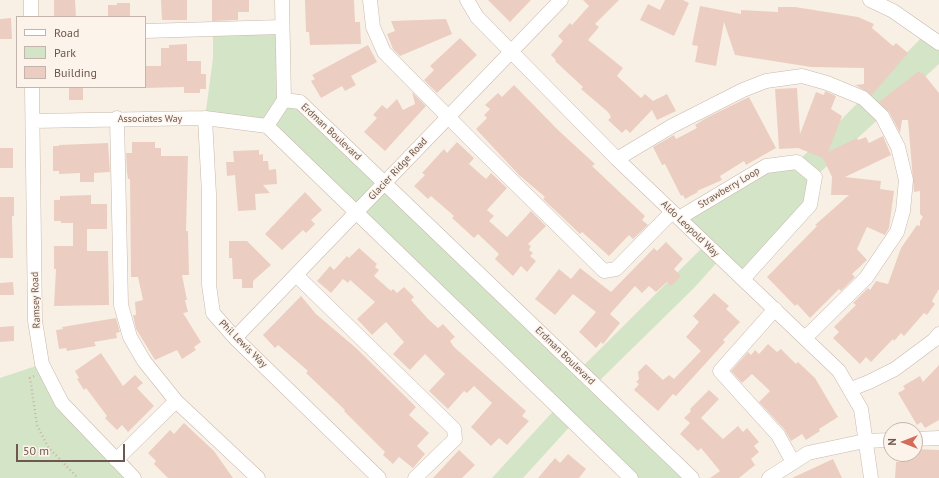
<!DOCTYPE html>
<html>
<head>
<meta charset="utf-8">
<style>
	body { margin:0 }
	#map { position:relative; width:939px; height:478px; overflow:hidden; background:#f9f0e5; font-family:"PT Sans",sans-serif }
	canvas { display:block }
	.legend { position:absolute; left:16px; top:16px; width:130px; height:72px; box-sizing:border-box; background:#fcf4eb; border:1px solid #c3b5ac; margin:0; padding:5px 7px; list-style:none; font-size:12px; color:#6e574e }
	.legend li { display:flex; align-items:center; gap:8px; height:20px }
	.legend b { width:20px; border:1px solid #c3b5ac }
	.north { position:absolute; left:883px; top:422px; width:40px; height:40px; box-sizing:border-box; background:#fcf4eb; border:1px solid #c3b5ac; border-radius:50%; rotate:270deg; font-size:11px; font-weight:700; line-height:16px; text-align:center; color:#6e574e }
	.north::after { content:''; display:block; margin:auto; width:14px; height:18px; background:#d36d5a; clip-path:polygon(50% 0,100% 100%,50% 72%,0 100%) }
	.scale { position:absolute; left:16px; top:444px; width:109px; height:18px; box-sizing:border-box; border:2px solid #6e574e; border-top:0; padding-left:5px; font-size:12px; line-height:14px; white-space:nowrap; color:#6e574e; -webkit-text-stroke:3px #fcf4eb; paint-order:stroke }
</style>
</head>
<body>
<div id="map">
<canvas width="939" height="478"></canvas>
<ul class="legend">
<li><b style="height:5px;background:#fff"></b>Road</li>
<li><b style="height:11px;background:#d4e4c6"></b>Park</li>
<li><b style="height:11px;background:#ebcec1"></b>Building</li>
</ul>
<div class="north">N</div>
<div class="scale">50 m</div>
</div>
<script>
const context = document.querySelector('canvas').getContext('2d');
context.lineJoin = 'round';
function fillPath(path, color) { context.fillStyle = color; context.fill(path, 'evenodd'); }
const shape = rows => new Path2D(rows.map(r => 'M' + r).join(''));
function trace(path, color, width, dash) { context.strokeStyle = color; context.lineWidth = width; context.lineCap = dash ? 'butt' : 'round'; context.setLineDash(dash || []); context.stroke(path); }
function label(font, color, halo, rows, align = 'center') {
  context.font = font + ' "PT Sans",sans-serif'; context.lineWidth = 3; context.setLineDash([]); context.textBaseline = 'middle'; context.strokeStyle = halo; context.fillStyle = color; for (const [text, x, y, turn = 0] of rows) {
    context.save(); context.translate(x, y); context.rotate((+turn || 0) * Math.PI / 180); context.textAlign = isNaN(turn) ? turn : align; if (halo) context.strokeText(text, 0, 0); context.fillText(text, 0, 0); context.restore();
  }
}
const green = shape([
	[282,27,285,100,300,102,579,370,706,244,679,218,766,166,797,162,841,120,927,32,939,43,939,64,815,177,810,205,743,279,721,258,694,288,595,385,692,478,631,478,574,422,523,478,492,478,557,407,267,126,205,118,213,58,213,29],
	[42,364,62,403,134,478,0,478,0,378]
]);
const building = shape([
	[54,0,75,0,76,17,54,17],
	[161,0,187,0,187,20,162,20],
	[212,0,249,0,249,12,238,12,238,20,212,21],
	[305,0,354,0,355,22,360,22,361,44,310,45,309,32,306,32],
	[488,0,531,0,510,22],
	[583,0,619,0,595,24,599,27,588,40,623,68,617,76,641,98,645,94,653,101,667,94,676,111,657,120,652,110,630,133,626,129,622,133,608,120,611,117,608,112,581,89,583,87,555,61,556,60,551,55,563,41,558,36,570,23,572,25,589,6],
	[665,0,683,0,689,3,674,36,640,20,648,4,660,10],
	[117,3,130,3,130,17,108,17,108,5,117,5],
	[700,6,741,14,741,10,778,12,778,7,795,7,858,17,874,24,872,28,893,46,896,43,908,53,872,95,855,85,864,84,864,68,811,67,735,55,724,22,716,66,695,62,698,46,692,45],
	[11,18,12,39,0,39,0,19],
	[446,19,452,34,400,56,393,49,387,34,395,31,391,21],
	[460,38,477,55,437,93,424,80,434,70,430,66],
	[187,44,187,61,201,61,201,74,206,74,206,89,200,89,200,93,184,93,184,87,145,88,145,66,161,66,161,48,169,48,169,45],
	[368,45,377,62,351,76,356,85,345,91,342,86,321,98,311,81,315,79,312,75],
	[919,71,921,74,922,72,939,93,939,289,932,301,935,304,927,315,924,313,904,336,901,333,894,341,893,339,871,362,866,357,860,364,833,338,839,332,834,327,856,305,853,303,868,288,870,290,876,281,888,284,901,248,917,225,920,226,920,221,923,217,920,214,920,191,914,192,908,120,902,120,900,133,889,112,879,102],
	[514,85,558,130,595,164,592,166,645,216,642,220,648,225,633,239,629,235,609,256,582,232,580,234,558,213,543,199,545,197,519,175,476,129,487,118,484,115,490,109,485,105,498,93,502,97],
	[69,87,83,87,83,100,69,100],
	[797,88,800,134,816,92,824,95,825,91,836,96,831,109,842,116,828,152,857,138,858,140,866,137,869,143,883,136,891,155,845,177,881,181,880,189,894,191,889,228,885,235,867,227,857,249,867,260,852,274,855,277,841,291,839,289,810,318,797,304,795,306,767,277,817,226,815,225,849,195,831,195,832,177,823,158,798,148,779,149,775,89],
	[412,92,426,106,385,151,364,132,377,118,373,115,382,105,387,109,397,99,403,110,415,104],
	[749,97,776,148,746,165,744,161,720,176,722,180,697,191,698,192,685,199,683,195,681,196,665,164,662,165,653,147,674,135,676,139,697,128,695,125,706,118],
	[132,142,155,142,155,148,161,148,161,156,188,156,186,231,188,231,189,275,182,275,187,300,185,300,188,312,183,313,201,342,194,347,196,350,182,359,177,350,155,360,136,329,133,315,136,315,135,302,143,300,138,277,131,277,130,179,128,179,127,172,126,153,132,153],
	[457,142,474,158,469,164,486,179,491,173,507,188,487,210,494,216,489,221,507,237,531,211,546,226,528,244,531,246,529,250,533,253,530,256,536,261,527,272,521,266,513,276,495,259,499,254,496,251,478,234,474,238,452,218,454,216,431,196,428,199,414,186,425,175,422,173,444,149,447,153],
	[108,143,110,172,94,173,94,182,80,182,80,173,59,174,59,171,53,171,53,146,59,146,59,145],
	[0,148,13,148,13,168,0,168],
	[259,150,259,155,263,154,263,161,268,161,269,170,276,169,277,184,263,185,270,193,255,194,256,210,238,211,235,175,227,176,226,162,234,162,233,151],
	[305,192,322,210,311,220,315,224,306,233,303,230,282,250,265,234],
	[91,195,91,204,107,204,107,229,87,229,87,251,108,251,109,305,54,306,56,269,54,269,54,246,73,246,73,223,61,223,61,221,54,221,54,200,60,200,60,196],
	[0,197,14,197,14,216,12,216,13,258,0,258],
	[229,241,247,241,271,265,253,281,253,288,242,288,242,279,233,279,232,258,229,258],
	[666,242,683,259,674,269,681,276,671,286,667,282,656,292,649,286,642,293,635,286,610,314,620,323,603,344,601,342,596,348,579,332,596,312,573,294,555,315,535,299,559,269,571,279,580,268,611,292,654,248,657,251],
	[359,248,377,264,375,267,379,270,374,276,391,291,393,289,397,293,404,287,414,297,411,300,428,319,438,328,443,324,455,337,450,341,454,347,526,411,522,416,529,421,507,445,499,438,491,446,471,427,492,403,474,386,467,393,464,391,448,409,429,391,445,374,425,354,410,370,393,354,404,342,386,322,372,335,357,319,375,302,350,280,348,283,343,279,331,293,317,281,330,266,334,270,347,256,349,258],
	[13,282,14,295,0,295,0,283],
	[714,293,729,306,726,309,740,322,723,340,725,342,676,396,673,394,658,411,634,390,639,384,636,382,639,379,638,372,646,364,663,380,669,375,674,379,701,351,686,337,699,322,693,316],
	[301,296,316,314,356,348,416,407,409,415,429,433,417,446,425,454,413,468,399,457,393,464,383,455,385,452,344,411,345,410,306,373,308,371,278,345,275,348,263,335],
	[116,318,120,332,116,333,117,338,94,342,96,346,67,351,66,348,59,349,56,330,63,329,62,327],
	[14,326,14,341,0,342,0,327],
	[768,344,777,352,781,349,796,364,798,362,815,378,838,417,819,429,820,431,806,440,802,434,791,441,784,429,759,402,770,391,752,374,742,383,731,371,748,352,751,355,755,350,759,354],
	[101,353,123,386,135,375,143,383,137,388,154,406,128,432,122,425,117,430,105,418,107,416,86,388,84,390,77,379,79,378,75,371],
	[939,365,939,420,925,428,921,422,917,425,898,393,905,389,903,386,920,376,923,382],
	[709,390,719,399,701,418,723,439,738,426,743,432,747,428,759,442,754,446,759,452,751,459,755,465,739,478,710,478,720,471,701,448,698,451,680,434,690,423,684,418,691,411,690,409],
	[184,423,214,451,233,478,168,478,154,464,156,461,148,453,170,430,174,434],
	[915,449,939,450,939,478,895,478,896,462,901,462,901,454,915,454],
	[459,450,475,465,462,478,433,478],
	[568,454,586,469,579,478,538,478,555,458,560,463],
	[833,459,842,478,792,478]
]);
const path = shape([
	[34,376,30,378,37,425,48,447,78,478]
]);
const minor = shape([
	[31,0,31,17],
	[282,0,284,100],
	[370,0,373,27,384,52,475,144,604,271,616,269,672,212],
	[467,0,477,17,617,159,839,371,861,409,871,478],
	[870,0,893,11,939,43],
	[145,31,282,27],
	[32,87,35,321,42,364,62,403,134,478],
	[284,100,300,102,692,478],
	[284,100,267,126,631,478],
	[117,118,121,305,130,337,144,361,176,401,258,478],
	[205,118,209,194,209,285,213,313,235,338,379,478],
	[33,121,205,118,267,126],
	[617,159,672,126,743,90,766,81,802,76,827,83,863,98,882,116,898,147,906,180,903,211,897,232,866,278,805,338],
	[679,218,766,166,797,162,815,177,810,205,743,279],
	[296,275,454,429,455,439,415,478],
	[775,309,720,371,778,435,793,462],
	[235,338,561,0],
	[851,389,869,382,895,369,934,340,939,334],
	[915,439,939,438],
	[116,460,176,401],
	[769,478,808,453,865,441,891,440]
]);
const streetNames = [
	["Associates Way",150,119],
	["Erdman Boulevard",331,132,43],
	["Glacier Ridge Road",398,169,-47],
	["Strawberry Loop",729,188,-31],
	["Aldo Leopold Way",690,229,44],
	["Ramsey Road",36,300,-92],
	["Phil Lewis Way",243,344,45],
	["Erdman Boulevard",565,356,44]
];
fillPath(green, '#d4e4c6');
fillPath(building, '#ebcec1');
trace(minor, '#c8b8ad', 15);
trace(path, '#cfb2a4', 2.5, [1, 3]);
trace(minor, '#fff', 14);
label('10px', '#6e574e', '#fcf4eb', streetNames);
</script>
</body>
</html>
